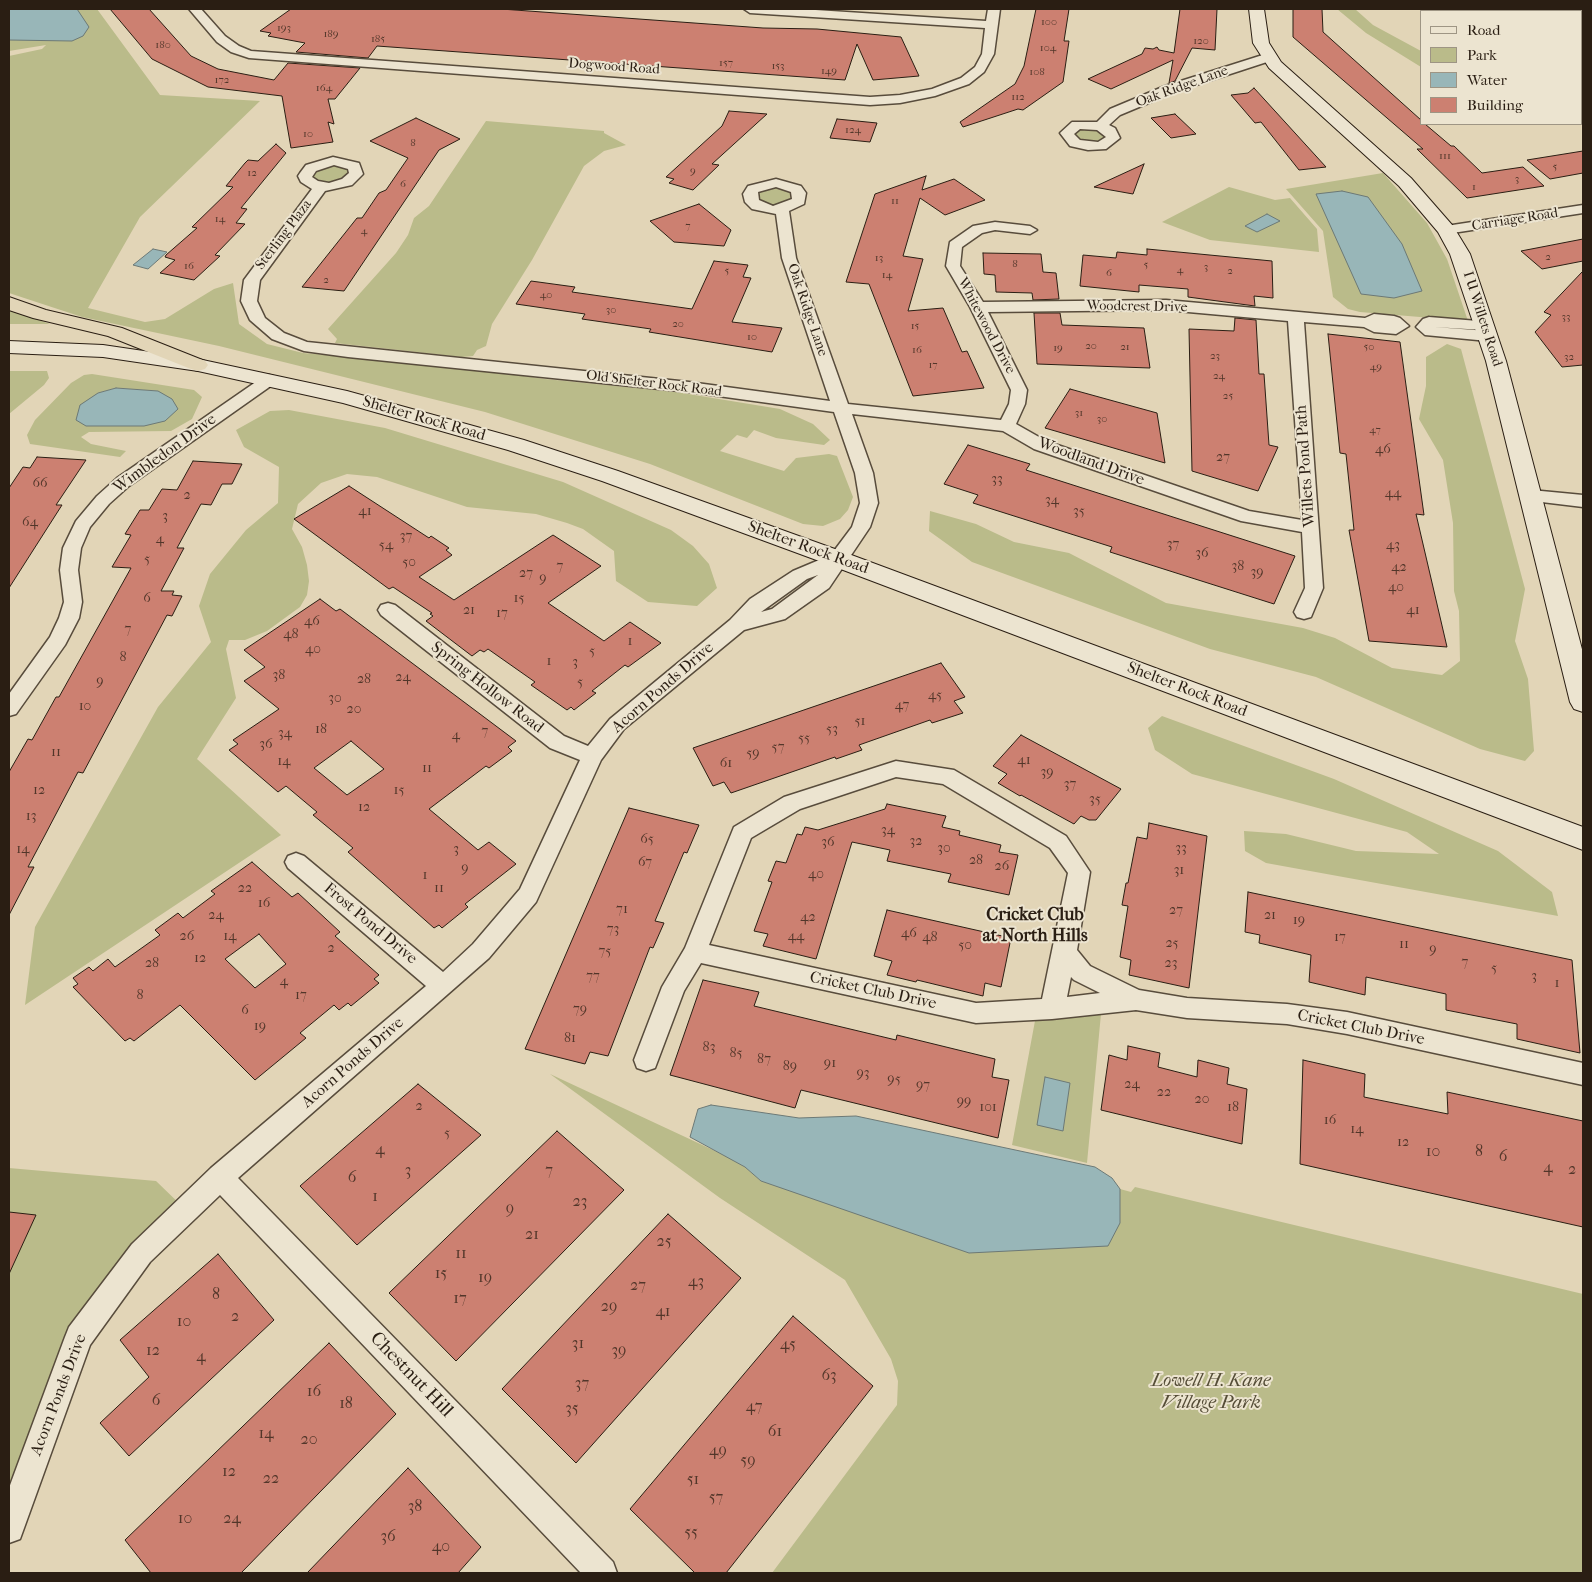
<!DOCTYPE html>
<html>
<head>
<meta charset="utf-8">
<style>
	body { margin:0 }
	#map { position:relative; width:1592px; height:1582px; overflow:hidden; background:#e2d5b7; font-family:"IM FELL French Canon",serif }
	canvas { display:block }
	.frame { position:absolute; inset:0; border:10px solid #2a1e13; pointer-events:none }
	.legend { position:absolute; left:1420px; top:10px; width:162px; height:115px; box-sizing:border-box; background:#ece4d0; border:1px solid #9e9584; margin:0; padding:6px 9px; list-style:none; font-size:15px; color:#2a1e13 }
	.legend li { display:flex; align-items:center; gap:10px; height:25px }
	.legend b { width:25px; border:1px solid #9e9584 }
</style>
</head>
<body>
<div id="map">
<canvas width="1592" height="1582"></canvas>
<div class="frame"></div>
<ul class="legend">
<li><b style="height:6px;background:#ece4d0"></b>Road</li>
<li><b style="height:14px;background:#babb8a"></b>Park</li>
<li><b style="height:14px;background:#98b6b8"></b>Water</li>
<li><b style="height:14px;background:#cc8071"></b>Building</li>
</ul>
</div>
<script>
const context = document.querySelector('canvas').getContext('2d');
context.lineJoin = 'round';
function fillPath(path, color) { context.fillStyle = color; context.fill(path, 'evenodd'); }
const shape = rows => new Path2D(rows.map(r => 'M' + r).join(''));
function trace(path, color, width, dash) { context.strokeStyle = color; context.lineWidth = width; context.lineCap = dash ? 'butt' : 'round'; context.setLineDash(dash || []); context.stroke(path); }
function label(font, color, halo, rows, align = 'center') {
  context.font = font + ' "IM FELL French Canon",serif'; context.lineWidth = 4; context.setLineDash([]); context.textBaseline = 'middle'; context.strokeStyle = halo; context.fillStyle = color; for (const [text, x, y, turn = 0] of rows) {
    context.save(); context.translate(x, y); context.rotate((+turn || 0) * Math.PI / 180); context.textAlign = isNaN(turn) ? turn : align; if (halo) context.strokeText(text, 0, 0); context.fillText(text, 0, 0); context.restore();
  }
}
const green = shape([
	[9,9,97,9,160,95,260,101,140,217,88,308,145,322,165,319,214,289,233,283,239,324,267,344,303,353,452,366,545,379,676,392,780,409,813,424,830,440,824,445,776,438,754,430,747,438,737,435,720,451,784,471,796,458,829,454,837,456,853,497,848,510,840,519,823,526,803,524,650,464,485,412,219,346,82,317,9,293,9,56,42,49,46,45,9,51],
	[1337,9,1355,9,1373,25,1421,51,1421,67,1366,33],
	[486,121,604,131,604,133,626,145,604,151,584,166,532,260,492,324,486,346,477,350,473,356,462,357,335,343,337,339,328,329,396,253,408,235,414,218,429,206],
	[1095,125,1111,141,1081,145,1068,130],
	[325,162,354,166,347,182,314,185,307,172],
	[1383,173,1427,223,1447,259,1468,321,1360,312,1348,309,1333,297,1323,231,1286,189],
	[759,186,790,186,799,201,765,209,750,194],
	[1229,187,1275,200,1290,198,1317,229,1319,252,1210,240,1162,222],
	[9,309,50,324,9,324],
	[1447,344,1461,349,1525,589,1515,641,1528,679,1534,751,1525,761,1480,749,1316,677,1210,649,972,562,929,531,930,511,976,524,1014,542,1069,553,1166,603,1303,628,1335,638,1392,668,1442,675,1460,661,1459,611,1454,591,1453,523,1443,460,1419,419,1426,386,1426,357],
	[9,371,47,371,49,378,44,385,9,414],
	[92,374,194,390,202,397,192,419,171,431,89,432,81,437,91,444,126,451,120,457,30,444,27,435,35,420,71,383,84,375],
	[116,388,158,391,144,426,86,426,98,393],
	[289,410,385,428,563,482,671,530,693,546,709,564,717,588,697,606,648,602,616,581,614,551,583,529,567,523,536,514,467,507,377,477,347,474,321,483,298,504,292,529,302,547,307,565,309,581,307,595,300,607,267,631,245,640,229,640,226,649,236,698,197,759,281,835,25,1005,35,927,158,707,211,642,199,606,210,574,246,530,278,503,279,467,244,447,236,430,270,411],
	[1162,716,1334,779,1498,851,1552,892,1558,916,1266,863,1245,851,1244,831,1286,834,1356,851,1439,854,1407,832,1192,774,1155,750,1148,728],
	[1102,1003,1087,1163,1012,1145,1037,1010],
	[550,1074,726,1156,745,1167,761,1181,807,1195,1120,1208,1120,1189,1131,1192,1135,1187,1583,1294,1583,1573,772,1573,897,1405,898,1381,891,1359,845,1280,720,1198],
	[9,1168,156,1181,186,1210,79,1337,9,1528]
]);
const water = shape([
	[9,9,77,9,89,27,83,36,72,41,9,40,9,9],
	[1342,191,1368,197,1402,244,1422,291,1394,298,1361,294,1316,194,1342,191],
	[1267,214,1280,221,1257,232,1245,226,1267,214],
	[153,249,167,252,148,269,133,265,153,249],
	[116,388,158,391,172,399,178,409,165,421,144,426,86,426,76,420,80,405,98,393,116,388],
	[1045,1077,1070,1083,1063,1131,1037,1125,1045,1077],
	[711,1105,799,1118,856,1116,1095,1167,1112,1178,1120,1189,1120,1223,1108,1246,969,1253,761,1181,745,1167,690,1137,698,1109,711,1105]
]);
const building = shape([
	[110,9,149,9,191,56,218,69,274,80,288,63,360,68,335,99,328,99,334,124,328,122,333,142,291,148,282,96,208,87,152,59,110,9],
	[291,9,501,9,763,28,817,29,901,37,919,76,873,80,857,44,845,80,377,46,368,58,296,52,305,43,268,36,271,33,260,31,291,9],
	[1036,9,1069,9,1064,41,1069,41,1063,82,1023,110,1018,109,963,127,960,122,1015,84,1024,66,1036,9],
	[1180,9,1217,9,1215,50,1192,48,1175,81,1169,83,1173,60,1111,89,1088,79,1142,54,1145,48,1153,49,1157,47,1159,50,1174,53,1180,9],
	[1293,9,1322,9,1323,32,1421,120,1421,124,1425,124,1451,146,1454,146,1482,173,1523,167,1544,186,1467,198,1417,149,1423,149,1293,37,1293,9],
	[1254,88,1326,167,1299,170,1261,122,1255,123,1231,95,1248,93,1254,88],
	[729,111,767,114,712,164,719,165,693,190,669,183,674,179,666,177,722,126,729,111],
	[1175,114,1196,134,1171,138,1151,118,1175,114],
	[416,118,460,139,439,150,344,291,302,287,357,218,362,218,379,193,386,190,408,158,370,141,416,118],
	[837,119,877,123,870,142,830,138,837,119],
	[276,144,286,153,241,208,247,209,236,223,245,224,215,255,220,256,194,280,160,273,175,260,165,257,166,255,197,228,192,227,233,187,226,186,245,163,248,160,258,161,276,144],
	[1583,151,1583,173,1550,179,1527,160,1583,151],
	[1144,164,1133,194,1094,187,1144,164],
	[926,176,922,190,954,179,985,200,945,215,920,198,903,256,923,259,908,311,943,308,962,352,967,351,984,388,913,396,869,284,846,282,875,194,926,176],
	[699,204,731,230,724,246,674,242,650,221,699,204],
	[1583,239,1583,261,1542,269,1521,251,1583,239],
	[1147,249,1272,261,1273,298,1254,296,1255,306,1188,297,1188,289,1139,285,1139,292,1080,286,1083,255,1116,258,1117,252,1147,255,1147,249],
	[983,253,1041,254,1043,272,1056,273,1059,299,1033,300,1032,293,996,292,995,275,984,274,983,253],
	[714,261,748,265,743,277,751,278,732,322,782,328,772,352,649,332,651,329,582,319,585,314,516,304,531,281,575,287,572,292,692,309,714,261],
	[1583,271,1583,365,1562,367,1535,332,1551,315,1544,312,1583,271],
	[1034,313,1060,313,1062,325,1144,328,1150,368,1037,364,1034,313],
	[1235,318,1256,320,1259,374,1264,374,1269,445,1278,447,1258,491,1192,471,1189,329,1234,331,1235,318],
	[1328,334,1400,342,1424,515,1416,514,1447,647,1369,641,1349,530,1354,530,1346,454,1340,453,1328,334],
	[1070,389,1157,413,1165,463,1045,428,1070,389],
	[968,445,1030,464,1026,470,1295,556,1274,604,1110,552,1112,547,973,503,978,495,944,484,968,445],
	[37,457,86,460,56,505,62,505,9,588,9,488,23,467,30,468,37,457],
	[193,461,242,464,232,484,222,484,211,505,201,504,177,548,184,548,161,591,174,591,172,595,182,596,172,616,167,615,83,773,78,772,45,835,28,867,34,867,9,915,9,772,28,739,32,740,56,697,59,697,131,568,112,567,131,535,125,534,140,510,149,510,162,489,177,490,193,461],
	[349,486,429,538,431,536,449,548,446,550,452,555,419,577,454,600,553,535,601,566,548,603,604,641,630,622,661,643,628,667,625,665,592,691,596,693,574,710,571,707,567,710,531,685,535,682,488,649,484,652,480,650,472,656,426,621,433,616,430,614,432,613,393,587,389,589,294,519,349,486],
	[320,599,336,611,340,609,516,741,508,747,512,751,489,768,486,766,429,809,478,850,489,842,516,864,465,904,468,907,442,928,439,925,434,928,348,852,353,848,313,815,317,812,286,786,278,792,229,750,238,744,233,740,279,709,244,681,265,667,244,650,320,599],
	[351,741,384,769,347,795,314,768,351,741],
	[941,663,965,697,954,701,963,713,932,723,930,720,859,745,862,750,836,759,835,757,731,793,724,782,713,786,693,748,941,663],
	[1021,735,1121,789,1096,820,1089,820,1081,816,1074,824,1021,795,1020,796,998,783,1007,774,993,766,1021,735],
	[887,804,946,816,942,827,960,831,959,835,1001,845,999,852,1018,855,1009,895,948,882,951,874,887,861,890,850,852,842,816,959,763,946,768,934,754,931,772,882,768,881,776,861,786,863,797,834,802,835,805,827,818,830,885,809,887,804],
	[629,808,699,825,687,853,684,852,655,921,664,923,653,948,650,947,608,1056,590,1052,585,1064,525,1049,629,808],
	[1149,823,1207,836,1189,988,1129,975,1131,960,1120,957,1128,906,1122,905,1126,883,1128,883,1137,837,1147,839,1149,823],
	[252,862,292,897,298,893,340,932,335,936,379,975,374,979,379,983,351,1006,348,1003,339,1010,334,1005,300,1033,306,1038,255,1080,180,1005,134,1041,130,1038,125,1041,73,987,78,984,73,978,89,967,93,971,108,959,115,967,160,935,155,930,178,913,183,918,215,894,211,891,252,862],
	[259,934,286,964,255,988,225,959,259,934],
	[1248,892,1572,960,1580,1053,1517,1039,1517,1024,1446,1010,1446,994,1366,977,1365,995,1309,982,1311,955,1259,943,1260,935,1245,932,1248,892],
	[887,910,1011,938,1001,987,985,983,983,996,917,980,916,982,887,975,892,961,874,956,887,910],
	[703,980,759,992,754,1006,896,1040,897,1035,995,1059,992,1077,1009,1080,998,1138,801,1090,795,1108,670,1075,703,980],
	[1128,1046,1160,1053,1158,1067,1197,1077,1198,1060,1229,1068,1227,1084,1247,1089,1242,1144,1101,1110,1109,1055,1127,1060,1128,1046],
	[1303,1060,1365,1074,1364,1097,1448,1114,1447,1092,1583,1121,1583,1227,1300,1164,1303,1060],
	[418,1084,481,1135,357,1245,300,1186,418,1084],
	[557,1131,624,1190,456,1361,389,1293,557,1131],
	[9,1212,36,1215,9,1274,9,1212],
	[668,1214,741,1278,576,1463,502,1389,668,1214],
	[218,1254,274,1320,129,1456,100,1423,149,1377,120,1340,218,1254],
	[793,1316,873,1386,726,1573,695,1573,630,1509,793,1316],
	[329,1343,396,1414,241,1573,151,1573,125,1540,329,1343],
	[408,1468,481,1547,458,1573,307,1573,408,1468]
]);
const street = shape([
	[189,9,201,9,225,36,239,46,251,51,870,97,900,95,932,89,961,78,975,67,982,54,985,28,750,13,744,9,800,9,986,21,988,9,1000,9,994,54,984,72,969,84,935,96,900,103,870,105,249,58,231,52,217,42,189,9],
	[1581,45,1583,46,1583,54,1581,53,1581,45],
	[1269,53,1275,57,1273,60,1175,92,1120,115,1109,125,1115,128,1120,138,1106,149,1088,150,1070,146,1060,133,1072,122,1097,122,1110,109,1165,86,1269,53],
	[1080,129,1097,130,1106,137,1098,142,1080,140,1074,134,1080,129],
	[333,157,359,163,363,174,352,185,325,191,260,280,257,301,265,318,284,333,307,342,689,382,830,401,782,258,776,214,752,209,745,202,743,194,748,186,776,179,801,186,806,193,804,204,789,211,796,258,848,404,1001,420,1009,404,1011,390,970,307,946,266,950,242,973,226,995,222,1030,226,1037,230,1030,234,995,230,982,233,962,247,960,266,983,302,1166,300,1365,318,1374,314,1394,316,1400,318,1409,326,1396,334,1374,332,1364,327,1304,322,1323,588,1311,617,1304,619,1297,617,1294,612,1305,588,1302,532,1241,521,1034,449,1003,431,852,414,873,473,878,503,870,527,829,588,785,619,744,630,624,729,601,760,536,902,489,958,238,1178,613,1562,617,1573,581,1573,220,1195,150,1262,90,1345,24,1528,20,1539,9,1543,9,1488,65,1337,69,1327,132,1244,211,1168,426,986,288,868,285,862,288,856,296,853,304,856,443,972,473,944,520,889,580,760,550,748,381,615,378,610,381,605,388,603,395,605,564,736,588,746,610,719,730,620,750,599,793,571,831,555,852,527,860,503,855,473,834,412,689,392,348,357,304,351,272,339,250,320,241,301,244,280,312,189,301,182,298,176,300,173,306,165,333,157],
	[334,165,348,169,349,173,342,179,329,183,318,181,312,177,316,171,334,165],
	[776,187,791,192,792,199,773,206,759,200,758,192,776,187],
	[1166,310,1288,321,1302,520,1249,511,1046,441,1016,424,1025,404,1027,390,988,312,1166,310],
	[818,575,772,609,761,612,807,579,818,575],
	[1583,205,1583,213,1446,234,1439,230,1446,226,1583,205],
	[1429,317,1490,322,1492,325,1484,330,1434,327,1488,331,1496,336,1488,341,1425,335,1416,327,1423,319,1429,317],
	[269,375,275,377,277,380,275,383,129,486,109,504,90,527,81,548,78,570,82,602,79,618,65,645,16,714,9,716,9,694,50,637,59,618,64,602,60,570,63,548,76,521,97,496,117,478,263,377,269,375],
	[1531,490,1583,495,1583,507,1525,500,1522,496,1525,492,1531,490],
	[896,761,954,770,1066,836,1090,872,1077,950,1090,966,1139,990,1187,998,1287,1004,1347,1012,1583,1063,1583,1085,1347,1034,1287,1024,1187,1018,1136,1010,1052,1019,976,1023,701,963,684,991,655,1068,646,1071,637,1068,634,1060,662,987,685,948,734,827,784,797,896,761],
	[896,777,943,784,1050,848,1068,873,1042,999,976,1003,709,945,751,838,800,809,896,777],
	[1071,977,1074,980,1100,993,1067,997,1071,977]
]);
const secondary = shape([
	[1249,9,1264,9,1269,43,1281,62,1411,178,1453,226,1470,254,1506,361,1583,653,1583,712,1574,709,1570,702,1486,361,1450,254,1438,232,1399,186,1269,68,1253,43,1249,9],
	[9,341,103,345,198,359,347,391,524,440,618,471,846,553,1583,827,1583,850,830,565,602,481,508,450,343,403,198,371,103,357,9,353,9,341]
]);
const highway = shape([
	[9,297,46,310,122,328,205,361,208,365,205,369,198,371,191,369,108,336,33,318,9,310,9,297]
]);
const farNumbernames = [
	["100",1049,22],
	["193",284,28],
	["189",331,34],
	["185",378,39],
	["120",1201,41],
	["180",163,45],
	["104",1048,48],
	["157",726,63],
	["153",778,66],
	["149",829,71],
	["108",1037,72],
	["172",222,80],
	["164",324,88],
	["112",1018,97],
	["124",853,130],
	["10",308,134],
	["8",413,143],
	["111",1445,156],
	["5",1555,167],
	["9",693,171],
	["12",252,173],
	["3",1517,179],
	["6",403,184],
	["1",1474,187],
	["11",895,201],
	["14",220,219],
	["7",688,226],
	["4",364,231],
	["2",1548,257],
	["13",879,258],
	["8",1015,264],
	["5",1146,265],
	["16",189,266],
	["3",1206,267],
	["4",1180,270],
	["5",727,271],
	["2",1230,271],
	["6",1109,273],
	["14",887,275],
	["2",326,280],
	["40",546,295],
	["30",611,310],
	["33",1566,317],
	["20",678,324],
	["15",915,326],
	["10",752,337],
	["20",1091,346],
	["21",1125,347],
	["50",1369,347],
	["19",1058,348],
	["16",917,350],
	["23",1215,356],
	["32",1569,357],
	["17",933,365],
	["49",1376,367],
	["24",1219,376],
	["25",1228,396],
	["31",1079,413],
	["30",1102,419],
	["47",1375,430]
];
const farStreetnames = [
	["Dogwood Road",614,67,4],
	["Oak Ridge Lane",1182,87,-20],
	["Carriage Road",1515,220,-9],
	["Sterling Plaza",284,235,-53],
	["Woodcrest Drive",1137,307,1],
	["Oak Ridge Lane",807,310,71],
	["I U Willets Road",1482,319,72],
	["Whitewood Drive",986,326,62],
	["Old Shelter Rock Road",654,384,7]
];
const numberNames = [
	["46",1383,450],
	["27",1223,458],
	["33",997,480],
	["66",40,484],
	["44",1393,494],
	["2",187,496],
	["34",1052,501],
	["41",365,512],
	["35",1079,512],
	["3",165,517],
	["64",30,523],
	["37",406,537],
	["4",160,540],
	["37",1173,545],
	["54",386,546],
	["43",1393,546],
	["36",1202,554],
	["5",147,560],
	["50",409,563],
	["7",560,567],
	["38",1238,567],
	["42",1399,568],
	["39",1257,573],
	["27",526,574],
	["9",543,579],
	["40",1396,588],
	["6",147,599],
	["15",519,599],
	["21",469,611],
	["41",1413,611],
	["17",502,614],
	["46",312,622],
	["7",128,630],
	["48",291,635],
	["1",630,642],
	["40",313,650],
	["5",592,652],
	["8",123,658],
	["1",549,662],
	["3",575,663],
	["38",279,676],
	["24",403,678],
	["28",364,680],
	["9",100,682],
	["5",580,683],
	["45",935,696],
	["30",335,699],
	["47",902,706],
	["10",85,707],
	["20",354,710],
	["51",860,722],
	["18",321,730],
	["53",832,730],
	["7",485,732],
	["34",285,734],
	["4",456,736],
	["55",804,739],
	["36",266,745],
	["57",778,748],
	["11",56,753],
	["59",753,754],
	["41",1024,761],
	["14",284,762],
	["61",726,764],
	["11",427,769],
	["39",1047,773],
	["37",1070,785],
	["12",39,791],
	["15",399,791],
	["35",1095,800],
	["12",364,808],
	["13",31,817],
	["34",888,831],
	["65",647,840],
	["32",916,842],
	["36",828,843],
	["30",944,849],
	["33",1181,849],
	["14",23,850],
	["3",456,850],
	["28",976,861],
	["67",645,863],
	["26",1002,867],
	["9",465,869],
	["31",1179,871],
	["40",816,875],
	["1",425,876],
	["22",245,889],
	["11",439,889],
	["16",264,904],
	["71",622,910],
	["27",1176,911],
	["24",216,916],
	["21",1270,916],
	["42",808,918],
	["19",1299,921],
	["73",613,930],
	["46",909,934],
	["26",187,937],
	["14",230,937],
	["44",796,937],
	["48",930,938],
	["17",1340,938],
	["25",1172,944],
	["11",1404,945],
	["50",965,946],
	["2",331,949],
	["9",1433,950],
	["75",605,952],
	["12",200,959],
	["7",1465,963],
	["28",152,964],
	["23",1171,964],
	["5",1494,969],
	["77",593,977],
	["3",1534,977],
	["4",284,982],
	["1",1557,984],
	["8",140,996],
	["17",301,996],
	["79",580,1010],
	["6",245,1011],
	["19",260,1027],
	["81",570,1039],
	["83",709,1048],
	["85",736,1054],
	["87",764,1060],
	["91",830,1064],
	["89",790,1067],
	["93",863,1074],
	["95",894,1080],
	["24",1132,1085],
	["97",923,1086],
	["22",1164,1093],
	["20",1202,1100],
	["99",964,1102],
	["2",419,1107],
	["101",988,1108],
	["18",1233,1108],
	["16",1330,1121],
	["14",1357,1130],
	["5",447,1134],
	["12",1403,1143]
];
const streetNames = [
	["Shelter Rock Road",424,419,16],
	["Wimbledon Drive",165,454,-36],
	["Woodland Drive",1091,462,20],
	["Willets Pond Path",1306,466,-94],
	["Shelter Rock Road",808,548,20],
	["Spring Hollow Road",487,688,38],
	["Acorn Ponds Drive",663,688,-41],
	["Shelter Rock Road",1187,690,21],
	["Frost Pond Drive",370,924,40],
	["Cricket Club Drive",873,991,12],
	["Cricket Club Drive",1361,1028,11],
	["Acorn Ponds Drive",353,1063,-41],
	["Acorn Ponds Drive",59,1395,-69]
];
const nearNumbernames = [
	["4",380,1150],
	["10",1433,1152],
	["8",1479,1152],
	["6",1503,1157],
	["4",1548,1168],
	["2",1572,1170],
	["3",408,1171],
	["7",549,1171],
	["6",352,1178],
	["1",375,1197],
	["23",580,1202],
	["9",510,1209],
	["21",532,1235],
	["25",664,1242],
	["11",461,1254],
	["15",441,1274],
	["19",485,1278],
	["43",696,1282],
	["27",638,1286],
	["8",216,1295],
	["17",460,1299],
	["29",609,1307],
	["41",663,1312],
	["2",235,1317],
	["10",184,1322],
	["31",578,1344],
	["45",788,1345],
	["12",153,1351],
	["39",619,1351],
	["4",201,1357],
	["63",829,1376],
	["37",582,1384],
	["16",314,1392],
	["6",156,1401],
	["18",346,1404],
	["47",754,1407],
	["35",572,1409],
	["61",775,1432],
	["14",266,1434],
	["20",309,1440],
	["49",718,1451],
	["59",748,1461],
	["12",229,1472],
	["22",271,1479],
	["51",693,1480],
	["57",716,1498],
	["38",415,1507],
	["10",185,1519],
	["24",232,1519],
	["55",691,1533],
	["36",388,1537],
	["40",441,1547]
];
const neighbourhoodNames = [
	["Cricket Club",1035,916],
	["at North Hills",1035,937]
];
const nearStreetnames = [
	["Chestnut Hill",411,1375,46]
];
const nearParknames = [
	["Lowell H. Kane",1211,1381],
	["Village Park",1211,1403]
];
fillPath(green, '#babb8a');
fillPath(water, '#98b6b8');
trace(water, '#6c7976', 1);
fillPath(building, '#cc8071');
trace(building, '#2a1e13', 1);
trace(street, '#584c3c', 3);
trace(secondary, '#2a1e13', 2);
trace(highway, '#2a1e13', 2);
fillPath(street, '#ece4d0');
fillPath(secondary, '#ece4d0');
fillPath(highway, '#e2d5b7');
label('11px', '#52362a', null, farNumbernames);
label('14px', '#2a1e13', '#ece4d0', farStreetnames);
label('14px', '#52362a', null, numberNames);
label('16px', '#2a1e13', '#ece4d0', streetNames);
label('16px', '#52362a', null, nearNumbernames);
label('bold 18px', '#2a1e13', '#ece4d0', neighbourhoodNames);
label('19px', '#2a1e13', '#ece4d0', nearStreetnames);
label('italic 19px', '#554d37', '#ece4d0', nearParknames);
</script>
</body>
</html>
